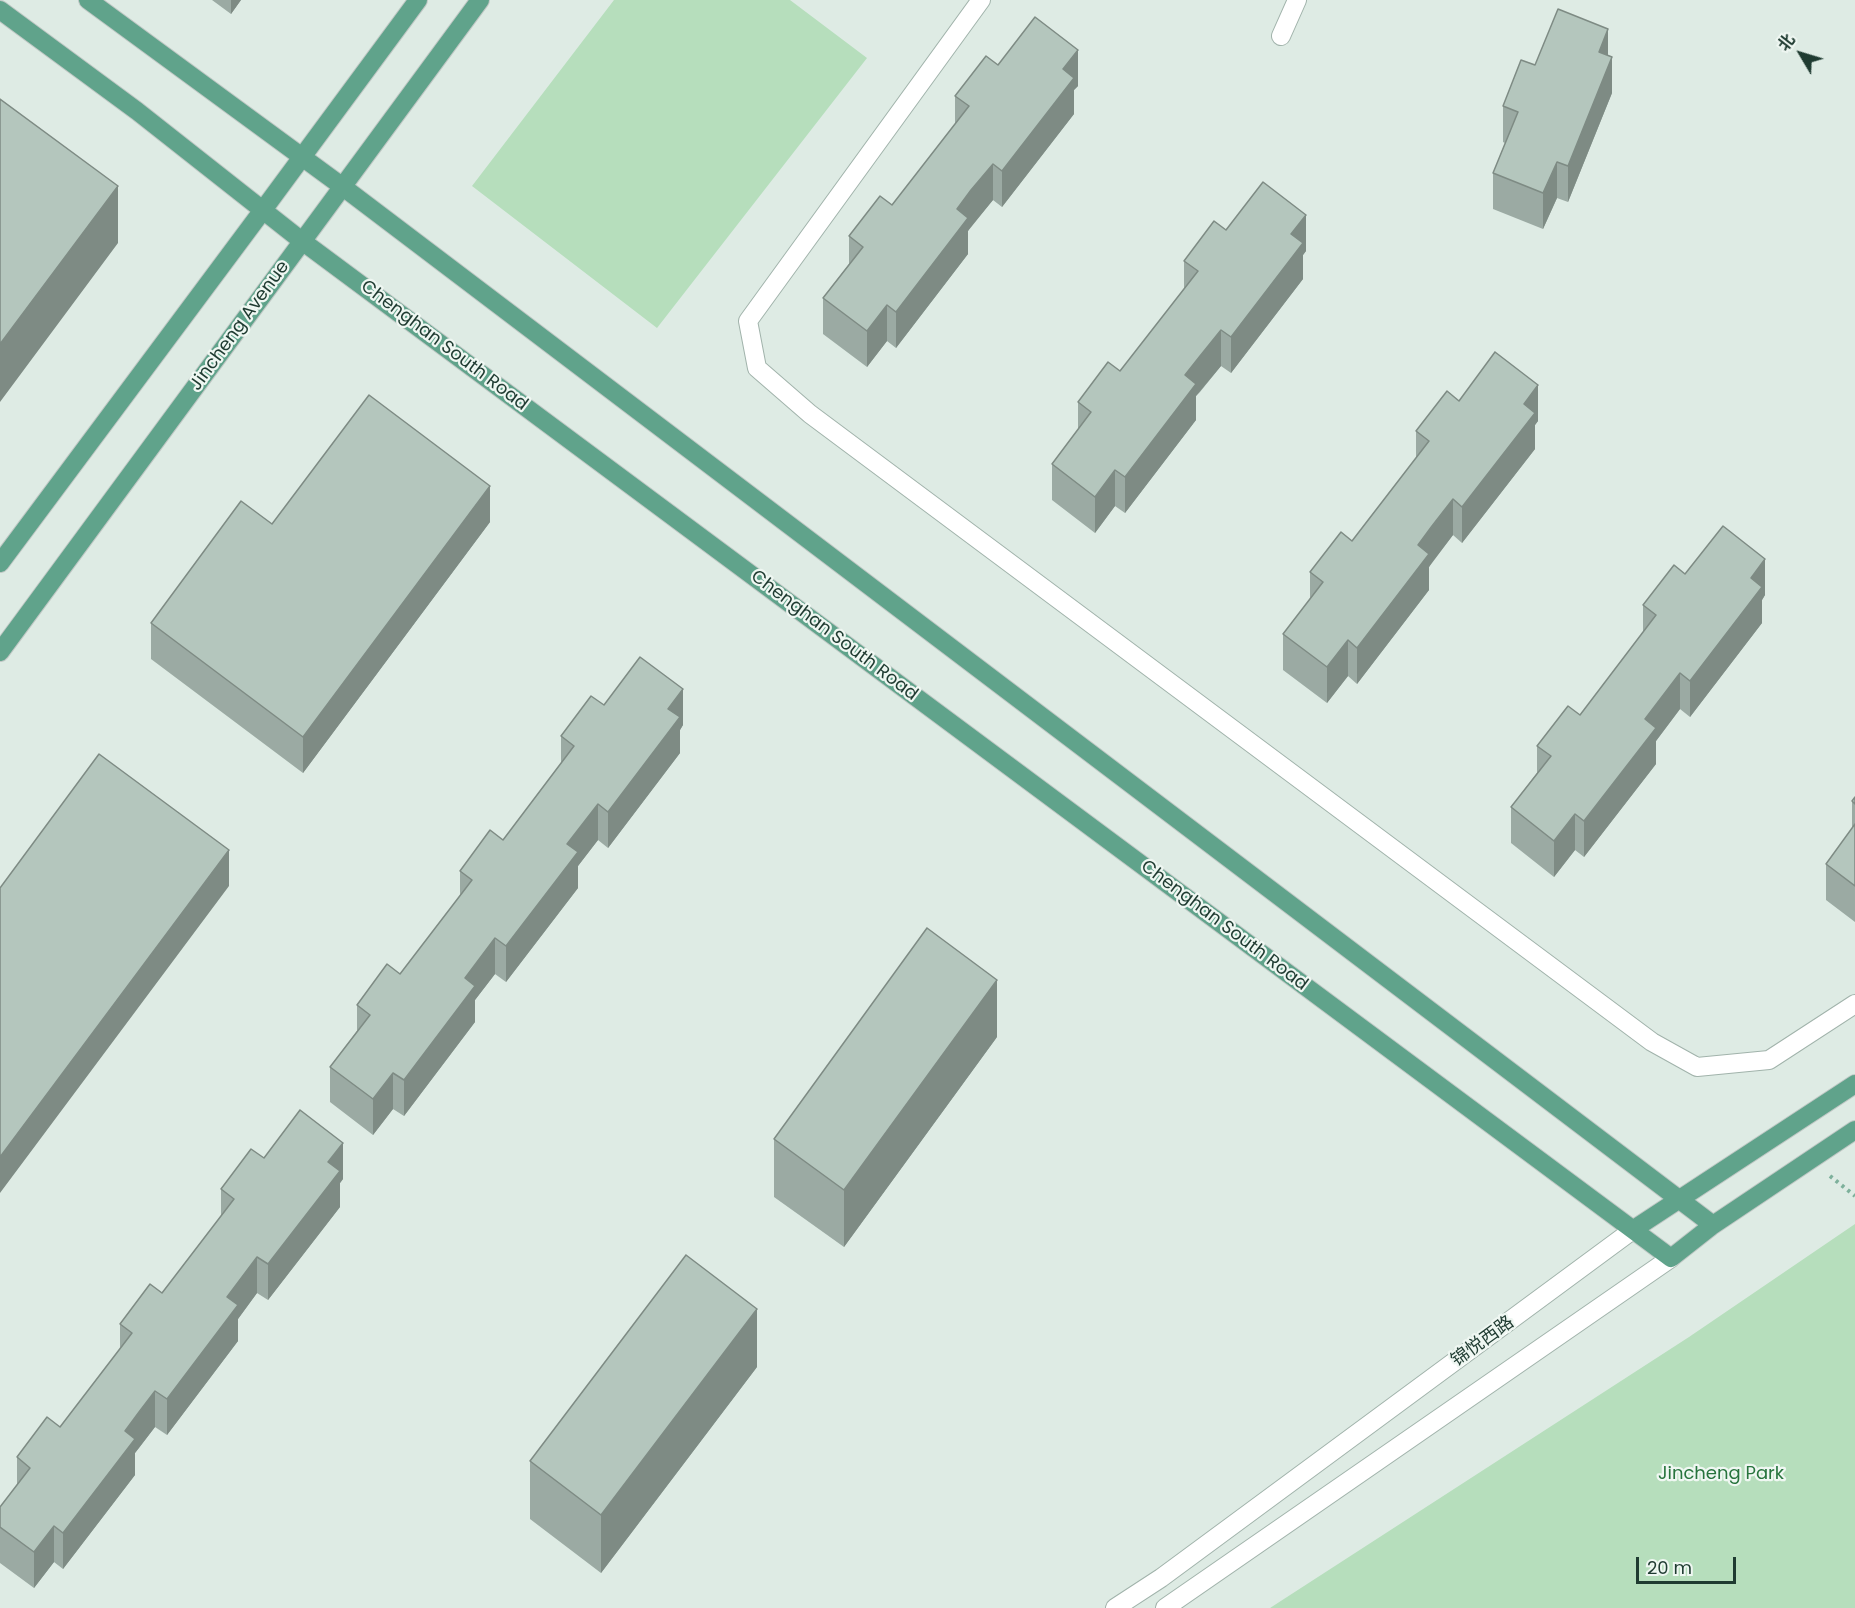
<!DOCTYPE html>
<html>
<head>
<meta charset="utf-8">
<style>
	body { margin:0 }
	#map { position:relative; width:1855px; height:1608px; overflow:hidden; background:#deebe4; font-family:Poppins,"Noto Sans SC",sans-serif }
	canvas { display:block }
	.north { position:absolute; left:1771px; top:24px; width:60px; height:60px; -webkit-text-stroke:4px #eff7f2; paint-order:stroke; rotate:308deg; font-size:16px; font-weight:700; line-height:24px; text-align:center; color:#1f3b31 }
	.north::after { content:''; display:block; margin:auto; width:21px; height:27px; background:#1f3b31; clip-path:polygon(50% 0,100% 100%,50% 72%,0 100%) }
	.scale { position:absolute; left:1636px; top:1557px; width:100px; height:27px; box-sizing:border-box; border:3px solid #1f3b31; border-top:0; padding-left:8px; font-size:18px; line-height:21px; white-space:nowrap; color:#1f3b31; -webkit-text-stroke:4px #eff7f2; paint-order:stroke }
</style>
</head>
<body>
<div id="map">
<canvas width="1855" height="1608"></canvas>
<div class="north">北</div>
<div class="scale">20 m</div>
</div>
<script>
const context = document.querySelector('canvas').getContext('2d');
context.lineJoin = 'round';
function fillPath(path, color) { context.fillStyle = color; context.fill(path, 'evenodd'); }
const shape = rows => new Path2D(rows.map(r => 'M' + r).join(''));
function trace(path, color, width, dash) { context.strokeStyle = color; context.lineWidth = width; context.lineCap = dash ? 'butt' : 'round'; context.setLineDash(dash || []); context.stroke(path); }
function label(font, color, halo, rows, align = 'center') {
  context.font = font + ' Poppins,"Noto Sans SC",sans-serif'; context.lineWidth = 4.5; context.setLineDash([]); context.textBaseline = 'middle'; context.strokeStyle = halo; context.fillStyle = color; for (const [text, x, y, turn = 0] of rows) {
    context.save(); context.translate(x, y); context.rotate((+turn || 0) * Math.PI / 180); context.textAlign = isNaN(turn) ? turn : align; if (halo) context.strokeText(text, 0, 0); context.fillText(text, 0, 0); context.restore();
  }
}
const green = shape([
	[614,0,790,0,867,58,657,328,472,186],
	[1855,1224,1855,1608,1270,1608,1689,1337]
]);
const path = shape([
	[1830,1176,1855,1196]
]);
const minor = shape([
	[981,0,748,321,757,368,810,414,1652,1042,1697,1067,1769,1060,1855,1004],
	[1281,36,1297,0],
	[1115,1608,1161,1578,1634,1229],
	[1165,1608,1671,1258]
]);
const major = shape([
	[88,0,343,187,1713,1225],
	[0,10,137,111,302,241,1671,1258,1713,1225,1855,1130],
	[0,563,263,210,418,0],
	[0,652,480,0],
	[1634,1229,1855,1084]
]);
const wall = shape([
	[212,0,241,0,231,14],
	[1608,55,1612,93,1568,202,1557,198,1543,229,1493,209,1493,173,1505,143,1503,142,1503,106],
	[998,65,1078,86,1074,90,1074,114,1002,207,993,200,971,226,968,231,968,254,896,348,887,341,867,367,823,334,823,298,849,264,849,236,892,205,955,124,955,96],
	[1226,230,1306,251,1303,255,1303,279,1231,373,1221,366,1200,392,1196,396,1196,420,1125,513,1115,506,1095,533,1052,500,1052,464,1078,430,1078,402,1120,371,1184,289,1184,261],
	[1459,401,1538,421,1535,425,1535,449,1462,543,1453,535,1432,562,1429,567,1429,590,1357,684,1348,676,1327,703,1283,670,1283,634,1310,599,1310,572,1352,541,1416,458,1416,431],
	[490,522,303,773,151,659,151,623,272,524],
	[1685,574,1765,595,1762,600,1762,623,1690,717,1680,709,1656,741,1656,764,1584,857,1575,850,1554,877,1511,843,1511,807,1537,773,1537,746,1580,715,1643,632,1643,605],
	[604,705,683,725,680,730,680,753,608,848,598,840,578,866,578,888,506,982,495,974,475,1000,475,1022,404,1116,393,1109,373,1135,330,1102,330,1067,357,1031,357,1005,400,974,460,896,460,871,503,840,561,763,561,736],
	[1855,797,1855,922,1826,900,1826,864,1852,829,1852,801],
	[997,1037,844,1247,774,1197,774,1139],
	[264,1158,343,1179,340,1183,340,1207,268,1300,257,1293,238,1319,238,1341,167,1435,155,1427,139,1448,135,1453,135,1475,63,1569,54,1562,34,1588,0,1563,0,1507,17,1485,17,1457,60,1427,120,1349,120,1324,162,1293,221,1216,221,1189],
	[757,1367,601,1573,530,1519,530,1461]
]);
const shadedWall = shape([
	[231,0,241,0,231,14],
	[1608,29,1608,65,1599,52],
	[1078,50,1078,86,1074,90,1074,114,1002,207,1002,171,1063,69],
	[1612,57,1612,93,1568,202,1568,166],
	[1557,162,1557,198,1543,229,1543,193],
	[993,164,993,200,968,231,968,254,896,348,896,312,957,209,971,190],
	[118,186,118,243,0,402,0,344],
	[1306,215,1306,251,1303,255,1303,279,1231,373,1231,337,1291,234],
	[887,305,887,341,867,367,867,331],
	[1221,330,1221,366,1196,396,1196,420,1125,513,1125,477,1185,375,1200,356],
	[1538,385,1538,421,1535,425,1535,449,1462,543,1462,507,1524,404],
	[1115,470,1115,506,1095,533,1095,497],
	[490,486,490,522,303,773,303,737],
	[1453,499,1453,535,1429,567,1429,590,1357,684,1357,648,1418,545],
	[1765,559,1765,595,1762,600,1762,623,1690,717,1690,681,1751,578],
	[1348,640,1348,676,1327,703,1327,667],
	[1680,673,1680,709,1656,741,1656,764,1584,857,1584,821,1645,719],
	[683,689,683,725,680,730,680,753,608,848,608,812,668,709],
	[598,804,598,840,578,866,578,888,506,982,506,946,567,844],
	[1575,814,1575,850,1554,877,1554,841],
	[229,850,229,886,0,1193,0,1157],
	[495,938,495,974,475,1000,475,1022,404,1116,404,1080,465,978],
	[997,980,997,1037,844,1247,844,1190],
	[393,1073,393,1109,373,1135,373,1099],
	[343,1143,343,1179,340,1183,340,1207,268,1300,268,1264,328,1162],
	[257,1257,257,1293,238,1319,238,1341,167,1435,167,1399,227,1297],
	[757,1309,757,1367,601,1573,601,1515],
	[155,1391,155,1427,135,1453,135,1475,63,1569,63,1533,125,1431],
	[54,1526,54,1562,34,1588,34,1552]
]);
const building = shape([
	[1558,9,1608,29,1599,52,1612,57,1568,166,1557,162,1543,193,1493,173,1518,112,1503,106,1521,60,1535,65,1558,9],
	[1035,17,1078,50,1063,69,1074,78,1002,171,993,164,971,190,957,209,968,218,896,312,887,305,867,331,823,298,863,247,849,236,880,196,892,205,969,106,955,96,986,56,998,65,1035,17],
	[0,99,118,186,0,344,0,99],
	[1263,182,1306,215,1291,234,1303,243,1231,337,1221,330,1200,356,1185,375,1196,384,1125,477,1115,470,1095,497,1052,464,1091,412,1078,402,1108,362,1120,371,1198,271,1184,261,1214,221,1226,230,1263,182],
	[1495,352,1538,385,1524,404,1535,413,1462,507,1453,499,1432,526,1418,545,1429,554,1357,648,1348,640,1327,667,1283,634,1323,582,1310,572,1341,532,1352,541,1429,441,1416,431,1447,391,1459,401,1495,352],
	[369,395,490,486,303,737,151,623,241,501,272,524,369,395],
	[1723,526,1765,559,1751,578,1762,587,1690,681,1680,673,1645,719,1656,728,1584,821,1575,814,1554,841,1511,807,1551,756,1537,746,1568,706,1580,715,1656,615,1643,605,1674,565,1685,574,1723,526],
	[640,657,683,689,668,709,680,717,608,812,598,804,567,844,578,852,506,946,495,938,465,978,475,986,404,1080,393,1073,373,1099,330,1067,370,1015,357,1005,387,964,400,974,472,880,460,871,490,830,503,840,574,746,561,736,591,696,604,705,640,657],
	[99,754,229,850,0,1157,0,888,99,754],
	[1855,797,1855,804,1852,801,1855,797],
	[1855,824,1855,886,1826,864,1855,824],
	[927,928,997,980,844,1190,774,1139,927,928],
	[300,1110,343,1143,328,1162,340,1171,268,1264,257,1257,227,1297,238,1305,167,1399,155,1391,139,1412,125,1431,135,1439,63,1533,54,1526,34,1552,0,1527,0,1507,30,1468,17,1457,47,1417,60,1427,132,1333,120,1324,150,1284,162,1293,234,1199,221,1189,251,1149,264,1158,300,1110],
	[686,1255,757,1309,601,1515,530,1461,686,1255]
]);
const streetNames = [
	["Jincheng Avenue",240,326,-54],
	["Chenghan South Road",444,346,37],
	["Chenghan South Road",834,636,37],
	["Chenghan South Road",1224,926,37],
	["锦悦西路",1483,1342,-36]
];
const parkNames = [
	["Jincheng Park",1721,1474]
];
fillPath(green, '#b6debc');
trace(minor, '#a1b3ab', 20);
trace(major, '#c0c8c5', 20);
trace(path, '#7db09b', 4, [3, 4.5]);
trace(minor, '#fff', 18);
trace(major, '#60a38b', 18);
fillPath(wall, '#9baaa3');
fillPath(shadedWall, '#7e8b84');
fillPath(building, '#b4c6bd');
trace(building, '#7e8b84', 1.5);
label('18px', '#1f3b31', '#eff7f2', streetNames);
label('18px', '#27743d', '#eff7f2', parkNames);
</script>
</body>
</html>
